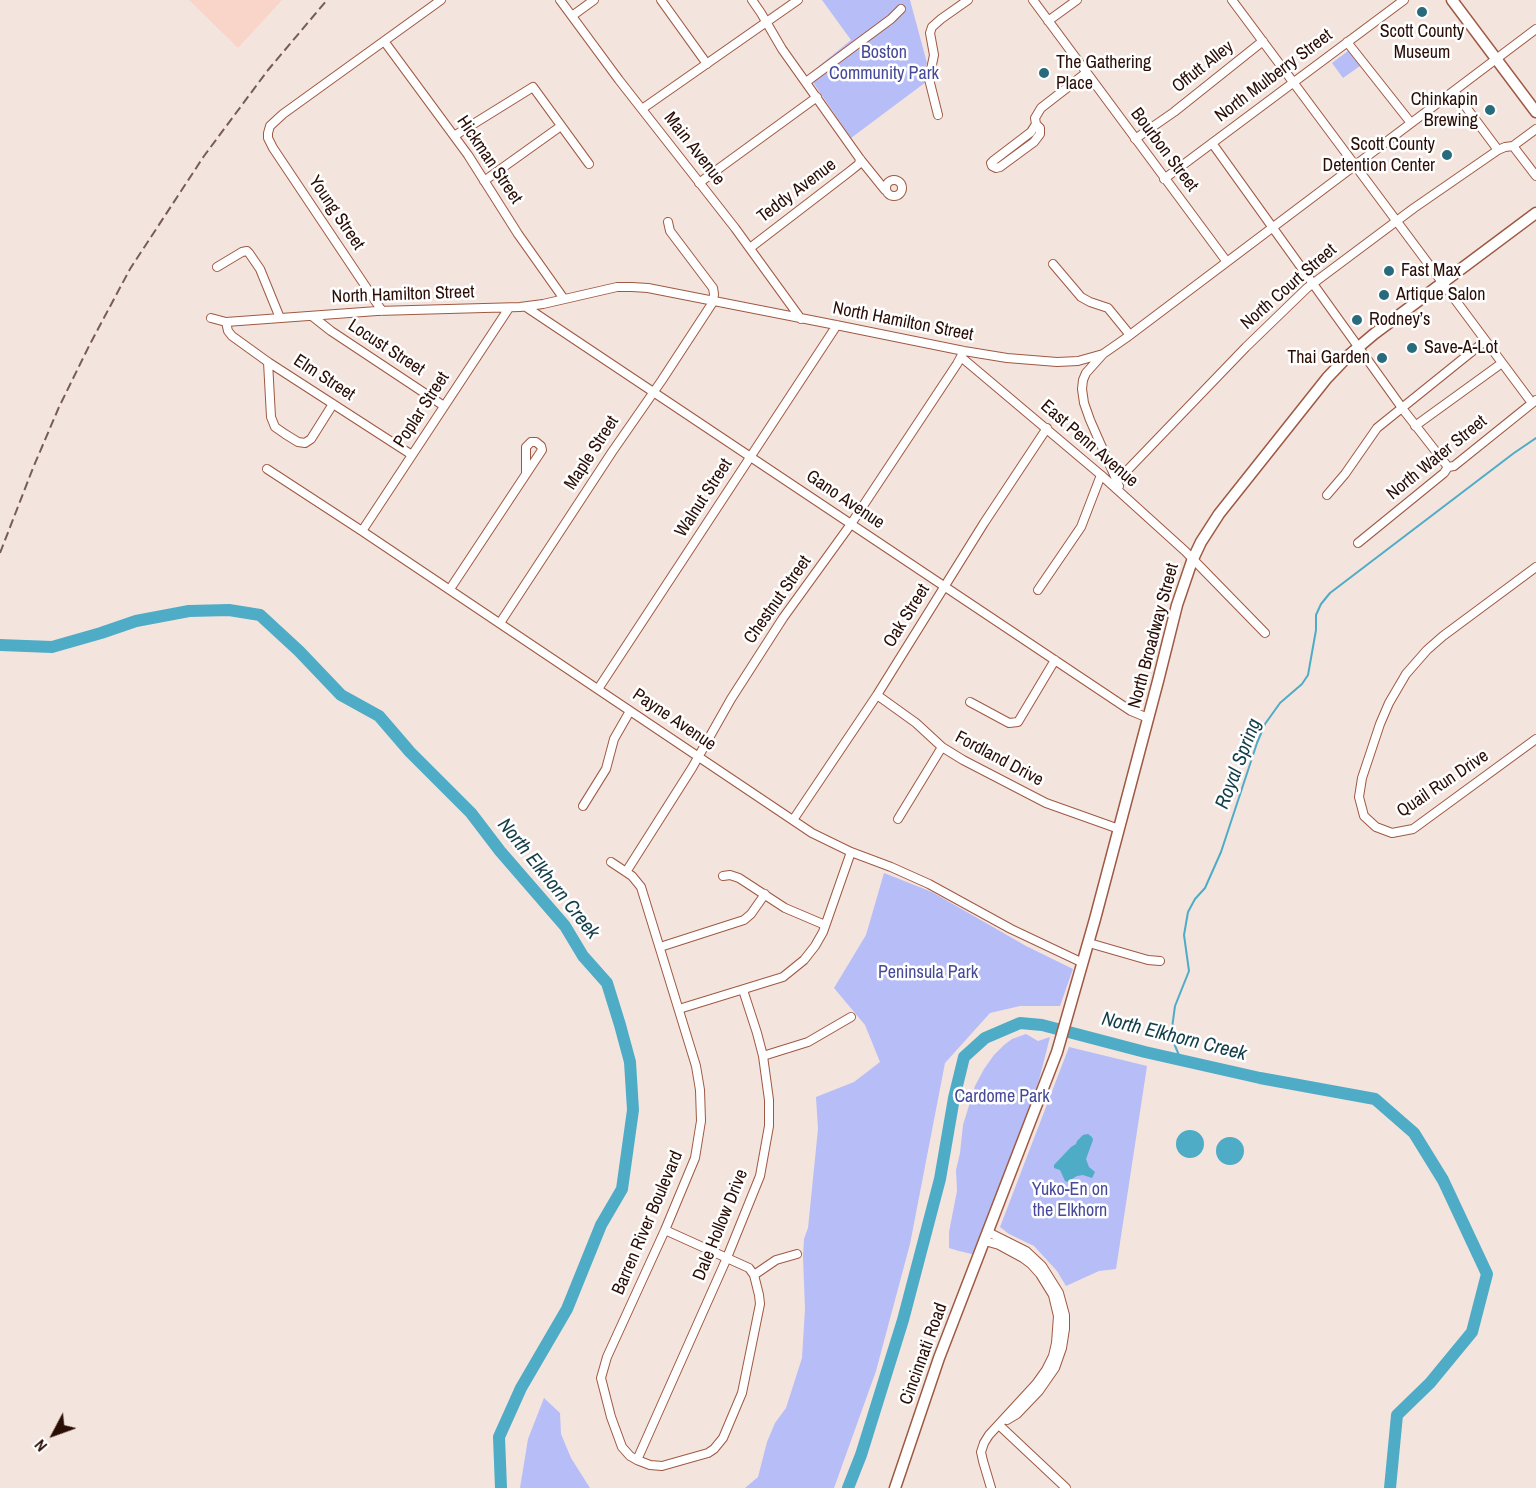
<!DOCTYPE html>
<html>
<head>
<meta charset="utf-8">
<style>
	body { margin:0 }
	#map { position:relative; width:1536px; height:1488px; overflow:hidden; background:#f4e4de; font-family:"Archivo Narrow",sans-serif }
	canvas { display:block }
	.north { position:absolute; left:24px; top:1404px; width:60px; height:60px; -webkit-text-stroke:4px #fff; paint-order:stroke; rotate:229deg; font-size:16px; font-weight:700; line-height:24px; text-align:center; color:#2a0e06 }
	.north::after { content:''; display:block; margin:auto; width:21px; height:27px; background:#2a0e06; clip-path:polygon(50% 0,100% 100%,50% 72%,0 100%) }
</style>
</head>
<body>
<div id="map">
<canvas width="1536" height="1488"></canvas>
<div class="north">N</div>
</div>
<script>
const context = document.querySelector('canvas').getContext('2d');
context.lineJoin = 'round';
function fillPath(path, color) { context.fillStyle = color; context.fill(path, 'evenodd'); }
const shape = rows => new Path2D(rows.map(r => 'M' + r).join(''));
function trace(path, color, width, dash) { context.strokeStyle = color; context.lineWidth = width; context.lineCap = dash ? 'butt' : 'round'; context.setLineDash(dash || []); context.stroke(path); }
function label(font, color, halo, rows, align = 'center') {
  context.font = font + ' "Archivo Narrow",sans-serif'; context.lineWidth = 5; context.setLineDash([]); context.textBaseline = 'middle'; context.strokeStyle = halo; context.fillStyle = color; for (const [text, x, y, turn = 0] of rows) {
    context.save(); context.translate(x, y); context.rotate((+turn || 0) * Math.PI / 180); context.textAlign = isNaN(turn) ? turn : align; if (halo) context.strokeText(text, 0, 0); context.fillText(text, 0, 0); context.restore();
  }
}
const built = shape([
	[189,0,282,0,238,48]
]);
const green = shape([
	[822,0,910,0,927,63,924,70,926,82,851,138,808,75,851,40],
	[1348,51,1360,66,1343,78,1332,63],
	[884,873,932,892,1026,946,1073,969,1060,1006,1020,1006,990,1013,945,1063,910,1244,876,1371,834,1488,745,1488,758,1477,767,1442,775,1423,786,1408,802,1358,805,1309,803,1257,804,1239,808,1228,818,1129,816,1097,854,1082,880,1062,865,1025,834,988,866,935],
	[1026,1034,1038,1041,1050,1037,1039,1080,976,1255,959,1251,949,1248,949,1232,957,1191,956,1170,960,1153,963,1125,975,1086,984,1069,994,1055,1004,1045,1012,1039],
	[1069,1047,1147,1066,1116,1269,1099,1271,1066,1286,1057,1271,1034,1246,1009,1234,1000,1227],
	[544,1398,560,1413,561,1434,571,1458,590,1488,520,1488,528,1439]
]);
const water = shape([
	'1176 1144a14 14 0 1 1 28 0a14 14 0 1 1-28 0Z',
	[1088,1134,1092,1137,1093,1140,1086,1159,1089,1167,1095,1172,1092,1178,1083,1175,1077,1176,1067,1182,1065,1181,1060,1170,1054,1168,1054,1165,1071,1147,1076,1144,1077,1141,1083,1135],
	'1216 1151a14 14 0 1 1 28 0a14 14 0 1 1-28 0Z'
]);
const stream = shape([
	[1181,1060,1173,1041,1172,1028,1175,1006,1189,971,1184,935,1188,912,1195,899,1205,888,1221,852,1257,743,1265,724,1280,703,1302,684,1308,675,1316,630,1316,615,1321,604,1330,593,1514,453,1536,438]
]);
const river = shape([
	[0,645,52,647,101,633,136,621,189,611,229,610,260,615,299,651,341,695,379,716,410,752,471,813,500,851,565,926,583,956,607,983,620,1025,630,1062,633,1110,622,1189,601,1225,567,1309,521,1388,499,1437,501,1488],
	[848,1488,861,1455,903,1320,940,1179,954,1098,964,1057,985,1038,1020,1023,1042,1025,1145,1052,1260,1078,1375,1099,1414,1133,1443,1180,1487,1274,1472,1332,1430,1383,1397,1415,1390,1488]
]);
const minor = shape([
	[560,0,619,80,735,228,801,319],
	[661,0,707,64],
	[752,0,761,13,782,49,860,159,885,190],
	[1033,0,1227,262],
	[1232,0,1532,403],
	[572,16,594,0],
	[1048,21,1077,0],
	[384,41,468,155,518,234,564,299],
	[1347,42,1411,123],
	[806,82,891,19,901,9],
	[1454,91,1498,150],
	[642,109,798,0],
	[938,115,929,79,934,55,930,33,932,27,941,19,968,0],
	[1036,124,1040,128,1040,134,1034,142,1000,167,996,168,992,166,991,163,993,161,1031,132,1036,124],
	[1036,124,1035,118,1041,108,1086,73],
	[454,136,533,87,589,164],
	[1135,139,1174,112,1263,41],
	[1212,143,1405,412,1448,467],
	[1513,146,1536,176],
	[1164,179,1404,0],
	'886 188a8 8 0 1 1 16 0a8 8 0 1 1-16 0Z',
	[484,181,561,126],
	[699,183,817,97],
	[750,248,849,172,859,164,860,159],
	[1053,264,1081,297,1090,302,1108,308,1130,335],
	[217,267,242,252,247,251,249,253,260,269,280,318],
	[526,307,1131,711,1148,718],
	[382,311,273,148,268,138,268,133,270,126,283,114,441,0],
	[312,316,331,331,444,406],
	[211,318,226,322,377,311,520,307,543,304,617,287,632,287,648,288,841,326,964,351,1007,358,1057,362,1078,361,1103,354,1126,338,1536,29],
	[226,322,228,331,232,336,268,362,412,455],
	[1103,354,1086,373,1083,380,1082,389,1084,403,1090,420,1119,486],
	[961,357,1101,475,1185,551,1265,633],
	[268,362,271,417,275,427,285,434,298,442,305,443,311,439,333,404],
	[1415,426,1502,363],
	[267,469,362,531,812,833,851,852,891,867,929,884,1011,929,1083,963],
	[1117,481,1246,347,1307,288,1414,208,1498,150,1505,147,1513,146,1536,129],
	[1327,495,1345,474,1377,428,1485,341],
	[362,531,509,308],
	[1358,543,1444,473,1448,467,1454,466,1536,400],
	[1536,567,1443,636,1427,650,1406,674,1389,703,1380,724,1362,778,1359,797,1364,816,1376,827,1392,833,1413,829,1536,739],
	[450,589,542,450,541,446,536,442,531,442,526,447,526,473],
	[1038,590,1081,527,1101,475],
	[500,623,612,452,662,380,713,302,714,294,713,288,670,231,668,222],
	[598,689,837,325],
	[877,695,916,723,942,747,963,760,1046,803,1119,829],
	[970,702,1009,723,1018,722,1055,660],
	[583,806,606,769,614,739,630,711],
	[898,819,942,747],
	[793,820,877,695,984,523,1047,428],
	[611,862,632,876,641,887,696,1066,700,1090,701,1121,695,1158,665,1230,607,1357,601,1378,611,1417,622,1447,630,1456,637,1460,650,1465,662,1466,708,1453,714,1449,723,1438,742,1393,760,1304,759,1295,754,1275,749,1268,665,1230],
	[626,872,692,768,731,699,783,618,851,524,957,364,964,351],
	[723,876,730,875,739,878,785,908,825,925],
	[1089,943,1148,960,1160,961],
	[660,947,744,920,751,914,765,894],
	[679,1009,783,977,804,960,815,946,823,932,851,852],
	[763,1056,808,1042,851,1017],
	[988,1232,1026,1251,1042,1266,1059,1293,1065,1315,1065,1329,1062,1348,1055,1368,1039,1391,1017,1414,1007,1420],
	[985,1241,999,1245,1023,1258,1031,1264,1040,1274,1053,1295,1058,1316,1056,1343,1053,1356,1046,1370,1036,1384,989,1435,984,1443,981,1452,983,1461,991,1488],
	[754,1275,776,1260,797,1254],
	[999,1425,1066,1488],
	[637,1460,726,1260,760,1176,769,1126,769,1100,763,1056,757,1033,743,990]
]);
const major = shape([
	[1452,0,1536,112],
	[895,1488,939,1358,1057,1052,1095,919,1158,681,1177,605,1192,561,1201,542,1219,514,1327,378,1348,356,1374,334,1536,213]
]);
const rail = shape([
	[0,553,33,468,59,407,90,344,130,269,204,156,268,70,327,0]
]);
const markers = [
	[1422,12,6,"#286b7d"],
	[1044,73,6,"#286b7d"],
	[1490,110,6,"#286b7d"],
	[1447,155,6,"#286b7d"],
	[1389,271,6,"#286b7d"],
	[1384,295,6,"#286b7d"],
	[1357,320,6,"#286b7d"],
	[1412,348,6,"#286b7d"],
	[1382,358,6,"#286b7d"]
];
const poiNames = [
	["Scott County",1422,32,"center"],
	["Museum",1422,53,"center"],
	["The Gathering",1056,63],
	["Place",1056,84],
	["Chinkapin",1478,100,"right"],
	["Brewing",1478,121,"right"],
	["Scott County",1435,145,"right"],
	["Detention Center",1435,166,"right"],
	["Fast Max",1401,271],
	["Artique Salon",1396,295],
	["Rodney’s",1369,320],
	["Save-A-Lot",1424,348],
	["Thai Garden",1370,358,"right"]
];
const parkNames = [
	["Boston",884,53],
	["Community Park",884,74],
	["Peninsula Park",928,973],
	["Cardome Park",1002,1097],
	["Yuko-En on",1070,1190],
	["the Elkhorn",1070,1211]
];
const streetNames = [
	["Offutt Alley",1203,67,-38],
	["North Mulberry Street",1274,76,-37],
	["Main Avenue",694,149,52],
	["Bourbon Street",1164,150,53],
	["Hickman Street",489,160,56],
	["Teddy Avenue",797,191,-37],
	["Young Street",336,213,56],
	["North Court Street",1289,287,-41],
	["North Hamilton Street",403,295,-2],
	["North Hamilton Street",903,322,11],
	["Locust Street",386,348,33],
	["Elm Street",324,378,33],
	["Poplar Street",422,410,-57],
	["East Penn Avenue",1089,444,41],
	["Maple Street",592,453,-57],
	["North Water Street",1437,458,-39],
	["Walnut Street",704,498,-57],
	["Gano Avenue",845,500,34],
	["Chestnut Street",778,600,-55],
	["Oak Street",907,616,-58],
	["North Broadway Street",1154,636,-75],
	["Payne Avenue",674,720,34],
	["Fordland Drive",999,759,28],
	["Quail Run Drive",1443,784,-34],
	["Barren River Boulevard",648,1223,-67],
	["Dale Hollow Drive",721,1225,-68],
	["Cincinnati Road",924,1354,-70]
];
const waterNames = [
	["Royal Spring",1239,764,-69],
	["North Elkhorn Creek",548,879,51],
	["North Elkhorn Creek",1174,1037,14]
];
fillPath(built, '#f9d5c9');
fillPath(green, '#b6bdf7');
fillPath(water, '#4eacc6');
trace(stream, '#4eacc6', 2);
trace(river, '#4eacc6', 12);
trace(minor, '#9f5942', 10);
trace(major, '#9f5942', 13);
trace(minor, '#fff', 8);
trace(major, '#fff', 10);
trace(rail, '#755d56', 2, [9, 4.5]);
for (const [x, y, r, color] of markers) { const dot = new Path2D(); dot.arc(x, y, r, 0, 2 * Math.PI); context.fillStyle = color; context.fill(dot); trace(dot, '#fff', 2); }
label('18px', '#2a0e06', '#fff', poiNames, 'left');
label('18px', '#464997', '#fff', parkNames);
label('18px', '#2a0e06', '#fff', streetNames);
label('italic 20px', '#133e49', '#fff', waterNames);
</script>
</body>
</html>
